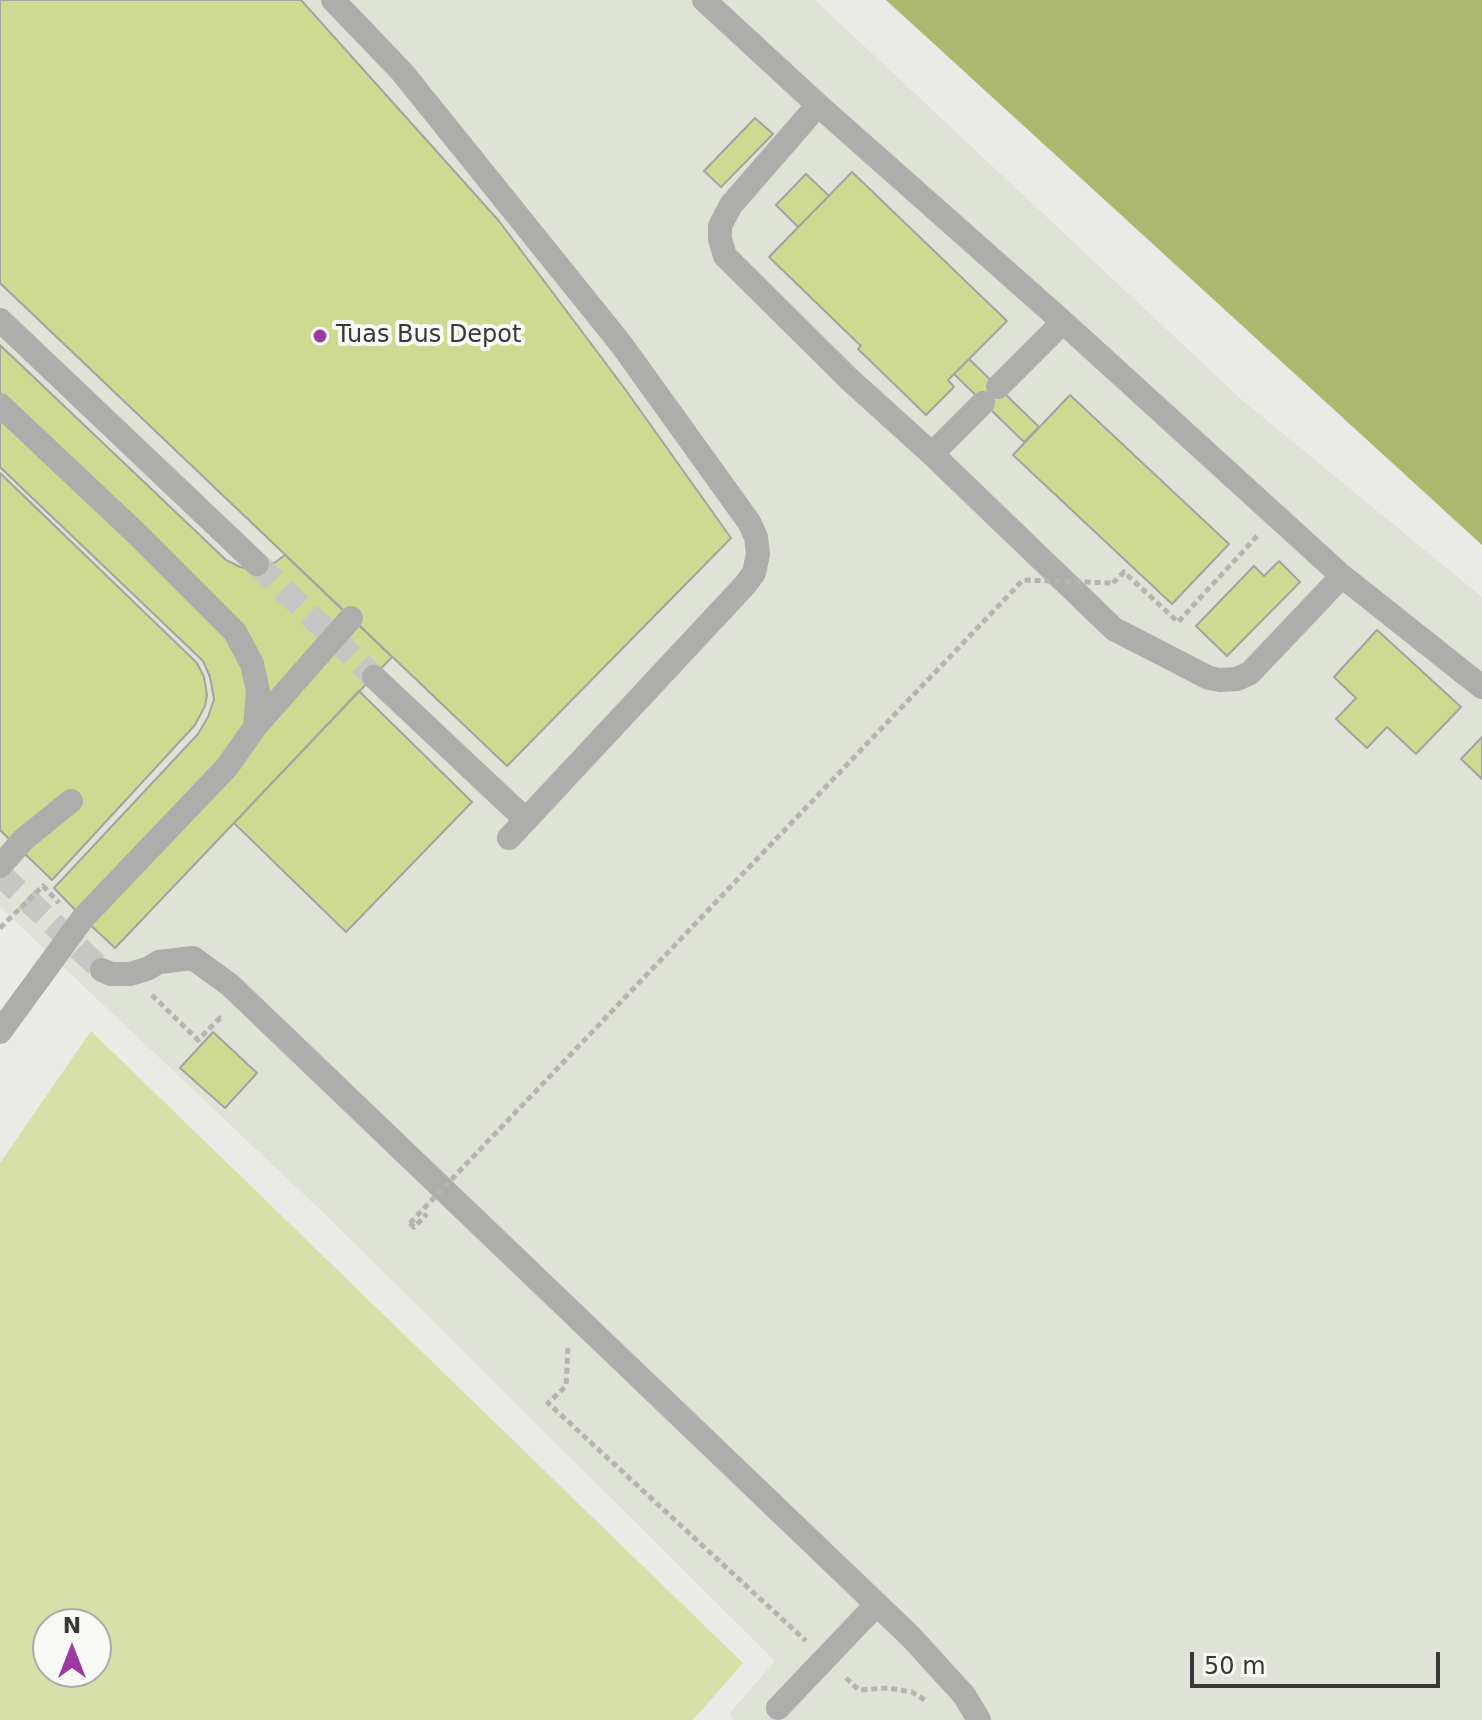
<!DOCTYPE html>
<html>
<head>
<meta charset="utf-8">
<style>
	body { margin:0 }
	#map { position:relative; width:1482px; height:1720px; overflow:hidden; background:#eaebe7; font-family:"DejaVu Sans",sans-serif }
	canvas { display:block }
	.north { position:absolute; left:32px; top:1608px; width:80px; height:80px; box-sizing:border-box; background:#f8f8f4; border:2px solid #ababa8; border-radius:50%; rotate:0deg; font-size:22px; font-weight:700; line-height:32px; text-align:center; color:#383837 }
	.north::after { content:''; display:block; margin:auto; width:28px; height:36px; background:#9d3aa1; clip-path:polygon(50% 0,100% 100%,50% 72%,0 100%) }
	.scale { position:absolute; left:1190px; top:1652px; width:250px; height:36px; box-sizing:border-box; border:4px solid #383837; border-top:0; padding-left:10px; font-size:24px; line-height:28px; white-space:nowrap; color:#383837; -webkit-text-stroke:6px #f8f8f4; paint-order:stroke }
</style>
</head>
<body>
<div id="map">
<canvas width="1482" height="1720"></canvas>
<div class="north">N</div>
<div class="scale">50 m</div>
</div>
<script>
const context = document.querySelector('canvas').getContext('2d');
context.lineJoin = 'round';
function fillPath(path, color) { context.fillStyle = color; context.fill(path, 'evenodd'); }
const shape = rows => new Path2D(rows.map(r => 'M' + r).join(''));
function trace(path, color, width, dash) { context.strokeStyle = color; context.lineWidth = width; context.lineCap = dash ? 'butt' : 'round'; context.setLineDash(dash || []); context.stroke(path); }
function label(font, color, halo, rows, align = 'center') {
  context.font = font + ' "DejaVu Sans",sans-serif'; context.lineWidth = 8; context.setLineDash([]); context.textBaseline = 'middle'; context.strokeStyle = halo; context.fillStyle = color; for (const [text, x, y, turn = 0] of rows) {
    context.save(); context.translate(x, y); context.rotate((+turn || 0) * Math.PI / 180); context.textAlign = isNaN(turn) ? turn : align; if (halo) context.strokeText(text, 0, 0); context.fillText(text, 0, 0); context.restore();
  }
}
const built = shape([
	[0,0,815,0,1242,400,1482,597,1482,1720,735,1720,729,1714,775,1661,332,1221,0,907]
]);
const green = shape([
	[91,1031,743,1663,693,1720,0,1720,0,1163],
	[48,1624,96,1624,96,1672,48,1672]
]);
const forest = shape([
	[886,0,1482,0,1482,545]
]);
const building = shape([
	[0,0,301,0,499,221,625,389,731,538,507,766,0,283,0,0],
	[755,118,773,134,721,187,704,171,755,118],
	[852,172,1007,321,948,380,954,387,926,415,858,349,861,346,769,257,852,172],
	[806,174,829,196,798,227,776,205,806,174],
	[0,345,226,560,240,567,255,570,274,563,285,555,392,657,115,948,83,918,54,888,198,734,208,717,214,699,210,677,203,661,0,467,0,345],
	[969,359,1039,427,1024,442,954,374,969,359],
	[1070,395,1229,544,1172,604,1013,455,1070,395],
	[0,473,197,663,204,677,207,695,205,706,195,725,52,880,0,830,0,473],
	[1279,561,1300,582,1227,656,1196,626,1254,566,1264,576,1279,561],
	[1377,630,1461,707,1416,754,1387,727,1367,748,1336,719,1356,698,1334,677,1377,630],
	[359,691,472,802,346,932,234,823,359,691],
	[1482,737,1482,779,1461,759,1482,737],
	[213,1032,257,1073,225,1108,180,1068,213,1032]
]);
const minorTunnel = shape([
	[257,564,374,677],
	[0,874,102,970]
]);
const path = shape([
	[1113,583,1124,572,1178,622,1258,535],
	[0,928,43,886,59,903],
	[152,995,198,1040,220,1018,222,1019],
	[410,1223,414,1227,427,1214],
	[568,1348,566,1386,548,1403,806,1641],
	[846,1678,859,1690,888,1688,912,1692,928,1702]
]);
const minor = shape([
	[333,0,402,72,621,344,749,522,756,537,758,554,754,573,745,585,509,838],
	[704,0,818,105,1063,322,1342,576,1482,687],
	[818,105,731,205,720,226,720,239,725,256,848,378,932,454,1114,629,1209,678,1220,680,1237,679,1250,673,1342,576],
	[0,320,257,564],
	[998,387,1063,322],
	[932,454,983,403],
	[374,677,526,820],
	[0,866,24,839,71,801],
	[102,970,111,974,130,974,147,969,159,962,193,958,230,985,911,1637,964,1695,979,1720],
	[778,1708,877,1604]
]);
const pathBridge = shape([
	[410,1223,1023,580,1113,583]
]);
const minorBridge = shape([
	[0,405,138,535,235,632,252,664,258,691,255,727,227,767,83,918,0,1032],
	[255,727,351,618]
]);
const markers = [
	[320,336,8,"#9d3aa1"]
];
const poiNames = [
	["Tuas Bus Depot",336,336]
];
fillPath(built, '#dfe2d6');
fillPath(green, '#d7e0a9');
fillPath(forest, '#acb870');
fillPath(building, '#ceda91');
trace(building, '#a3a4a0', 2);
trace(minorTunnel, '#c6c7c4', 24, [24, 12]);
trace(path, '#b4b4b1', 5, [6, 4]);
trace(minor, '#adadac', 24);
trace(pathBridge, '#b4b4b1', 5, [6, 4]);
trace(minorBridge, '#adadac', 24);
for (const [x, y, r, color] of markers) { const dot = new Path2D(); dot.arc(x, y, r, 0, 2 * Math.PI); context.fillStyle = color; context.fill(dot); trace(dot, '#f8f8f4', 3); }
label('24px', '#383837', '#f8f8f4', poiNames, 'left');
</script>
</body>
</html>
